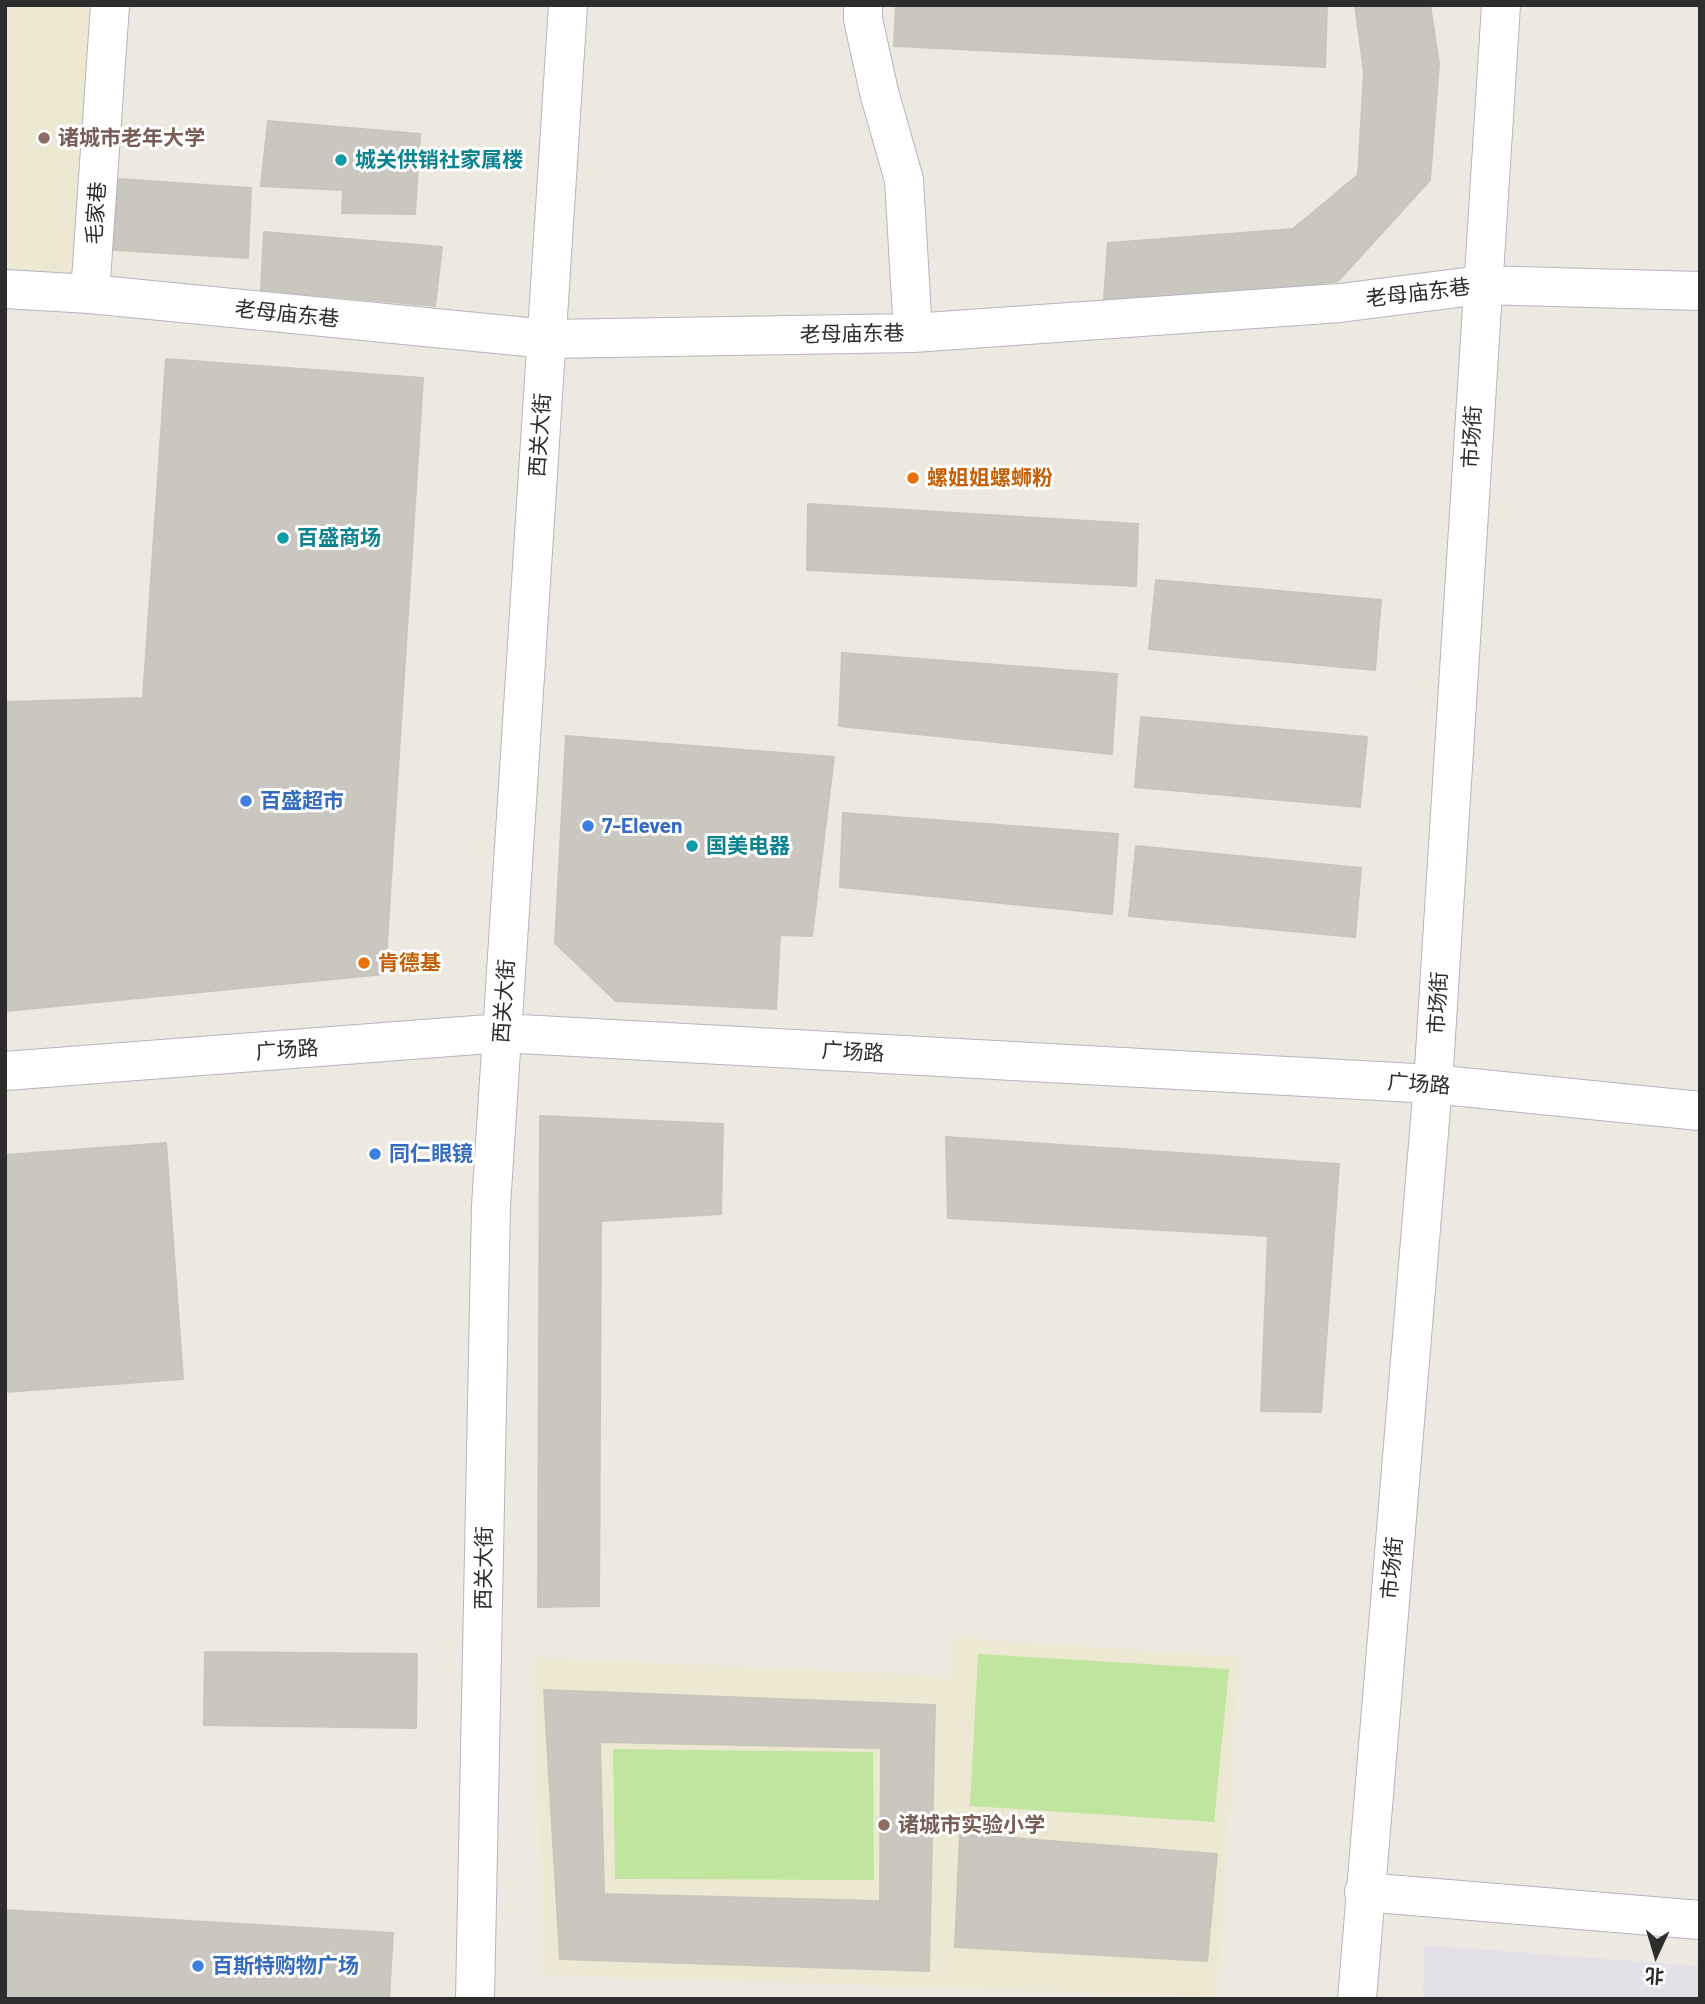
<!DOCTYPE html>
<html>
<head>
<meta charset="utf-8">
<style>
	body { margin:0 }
	#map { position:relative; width:1705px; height:2004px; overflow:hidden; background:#ede9e1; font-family:Barlow,"Noto Sans SC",sans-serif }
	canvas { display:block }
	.frame { position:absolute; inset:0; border:7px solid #2d2d2d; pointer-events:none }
	.north { position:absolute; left:1621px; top:1920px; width:70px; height:70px; -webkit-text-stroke:5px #fff; paint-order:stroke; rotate:184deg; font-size:19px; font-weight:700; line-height:28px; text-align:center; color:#2d2d2d }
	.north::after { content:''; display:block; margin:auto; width:24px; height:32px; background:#2d2d2d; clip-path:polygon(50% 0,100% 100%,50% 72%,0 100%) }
</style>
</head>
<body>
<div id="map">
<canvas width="1705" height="2004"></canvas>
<div class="frame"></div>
<div class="north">北</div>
</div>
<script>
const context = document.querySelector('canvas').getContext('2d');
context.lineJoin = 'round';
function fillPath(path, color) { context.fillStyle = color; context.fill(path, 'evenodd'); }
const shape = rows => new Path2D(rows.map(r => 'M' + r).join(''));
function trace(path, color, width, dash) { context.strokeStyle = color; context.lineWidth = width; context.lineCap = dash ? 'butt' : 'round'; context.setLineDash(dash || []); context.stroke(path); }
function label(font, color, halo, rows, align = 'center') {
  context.font = font + ' Barlow,"Noto Sans SC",sans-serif'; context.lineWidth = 6; context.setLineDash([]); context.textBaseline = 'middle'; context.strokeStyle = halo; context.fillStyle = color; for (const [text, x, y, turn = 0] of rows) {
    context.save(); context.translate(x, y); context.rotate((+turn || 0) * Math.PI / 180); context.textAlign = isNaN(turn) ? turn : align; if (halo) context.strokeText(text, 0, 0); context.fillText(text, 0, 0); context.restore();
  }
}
const industrial = shape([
	[1424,1945,1700,1966,1700,1999,1423,1999]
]);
const education = shape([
	[5,5,89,5,78,275,5,270],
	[953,1637,1239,1657,1217,1997,545,1975,533,1657,950,1676]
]);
const pitch = shape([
	[978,1654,1229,1669,1214,1822,970,1806],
	[613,1749,873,1752,874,1880,615,1879]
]);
const building = shape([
	[896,5,1327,5,1325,67,894,46,896,5],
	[1355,5,1430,5,1439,64,1430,180,1338,281,1269,291,1104,299,1108,243,1293,229,1358,175,1364,72,1355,5],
	[268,121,420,134,415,214,342,213,343,190,261,186,268,121],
	[118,179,251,188,248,258,114,250,118,179],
	[264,232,442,247,435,306,261,290,264,232],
	[166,359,423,378,385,974,6,1011,5,702,143,698,166,359],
	[808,504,1138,524,1136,586,807,570,808,504],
	[1156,580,1381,600,1375,670,1149,649,1156,580],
	[842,653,1117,674,1112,754,839,726,842,653],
	[1141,717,1367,737,1360,807,1135,787,1141,717],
	[566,736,834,757,812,936,780,935,776,1009,616,1001,555,943,566,736],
	[843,813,1118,834,1112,914,840,887,843,813],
	[1136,846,1361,868,1355,937,1129,916,1136,846],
	[540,1116,723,1124,721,1214,601,1221,599,1606,538,1607,540,1116],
	[946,1137,1339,1164,1321,1412,1261,1411,1268,1236,948,1218,946,1137],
	[166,1143,183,1379,5,1392,5,1155,166,1143],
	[205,1652,417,1654,416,1728,204,1725,205,1652],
	[544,1690,935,1705,929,1971,560,1959,544,1690],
	[600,1742,881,1748,880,1901,604,1894,600,1742],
	[960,1834,1217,1854,1207,1961,955,1947,960,1834],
	[5,1910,393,1933,389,1999,5,1999,5,1910]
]);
const minor = shape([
	[863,5,863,19,879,92,904,180,913,333],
	[5,289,90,294,547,339,913,333,1340,303,1481,285,1700,291],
	[90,294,110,5],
	[5,1071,502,1033,1433,1084,1700,1111],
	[1364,1892,1700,1920],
	[475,1999,491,1206,568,5],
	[1357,1999,1433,1084,1501,5]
]);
const markers = [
	[44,138,7,"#8d6e63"],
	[341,160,7,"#0f9aa8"],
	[913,478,7,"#e8710a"],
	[283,538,7,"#0f9aa8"],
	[246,801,7,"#3f7fe0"],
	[588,826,7,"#3f7fe0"],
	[692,846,7,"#0f9aa8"],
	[364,963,7,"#e8710a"],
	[375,1154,7,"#3f7fe0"],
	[884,1825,7,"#8d6e63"],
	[198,1966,7,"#3f7fe0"]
];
const educationNames = [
	["诸城市老年大学",58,138],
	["诸城市实验小学",898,1825]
];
const cultureNames = [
	["城关供销社家属楼",355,160],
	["百盛商场",297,538],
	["国美电器",706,846]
];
const streetNames = [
	["毛家巷",96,213,-86],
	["老母庙东巷",1418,293,-7],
	["老母庙东巷",287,314,6],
	["老母庙东巷",852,334,-1],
	["西关大街",540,435,-86],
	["市场街",1472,437,-87],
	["西关大街",504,1001,-86],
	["市场街",1438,1003,-87],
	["广场路",287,1050,-4],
	["广场路",853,1052,3],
	["广场路",1419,1084,4],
	["西关大街",484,1568,-89],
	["市场街",1392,1568,-85]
];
const foodNames = [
	["螺姐姐螺蛳粉",927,478],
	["肯德基",378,963]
];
const shopNames = [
	["百盛超市",260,801],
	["7-Eleven",602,826],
	["同仁眼镜",389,1154],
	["百斯特购物广场",212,1966]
];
fillPath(industrial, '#e3e1e7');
fillPath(education, '#ede8d2');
fillPath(pitch, '#bfe59f');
fillPath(building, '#c9c7bf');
trace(building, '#c9c5ba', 2);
trace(minor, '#b4b5bf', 40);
trace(minor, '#fff', 38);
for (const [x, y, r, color] of markers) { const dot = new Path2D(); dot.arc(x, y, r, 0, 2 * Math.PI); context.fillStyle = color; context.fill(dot); trace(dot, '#fff', 2.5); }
label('bold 21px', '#785e54', '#fff', educationNames, 'left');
label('bold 21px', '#0d838f', '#fff', cultureNames, 'left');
label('21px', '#2d2d2d', '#fff', streetNames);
label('bold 21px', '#c56008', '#fff', foodNames, 'left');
label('bold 21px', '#366cbe', '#fff', shopNames, 'left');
</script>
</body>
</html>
